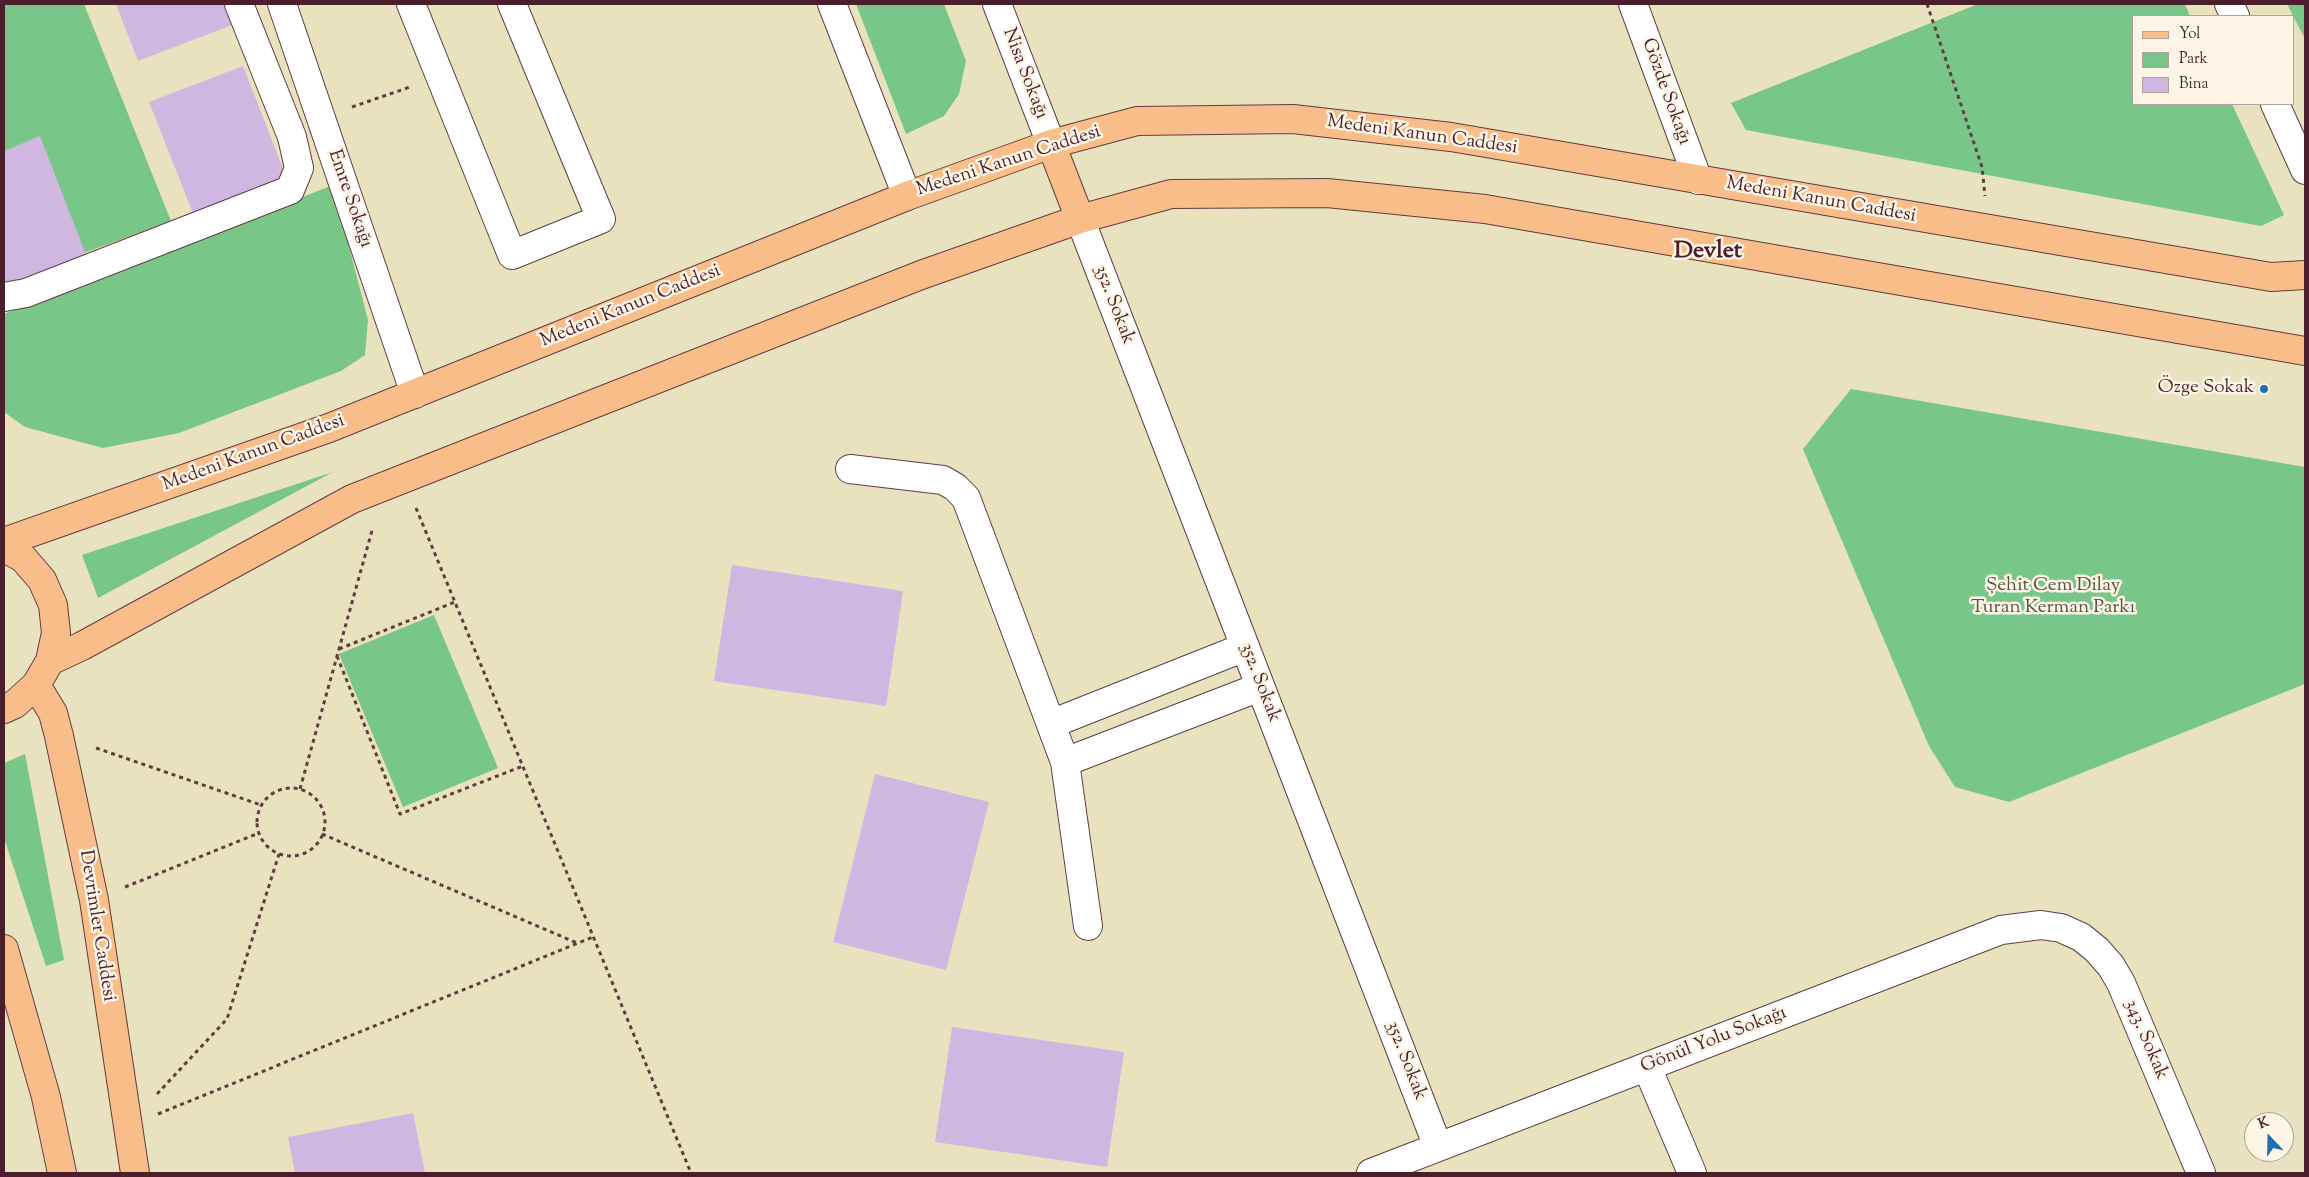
<!DOCTYPE html>
<html>
<head>
<meta charset="utf-8">
<style>
	body { margin:0 }
	#map { position:relative; width:2309px; height:1177px; overflow:hidden; background:#e9e2bf; font-family:"Sorts Mill Goudy",serif }
	canvas { display:block }
	.frame { position:absolute; inset:0; border:5px solid #4a1f2b; pointer-events:none }
	.legend { position:absolute; left:2132px; top:15px; width:162px; height:90px; box-sizing:border-box; background:#fcf5e5; border:1px solid #b59f9b; margin:0; padding:6px 9px; list-style:none; font-size:15px; color:#4a1f2b }
	.legend li { display:flex; align-items:center; gap:10px; height:25px }
	.legend b { width:25px; border:1px solid #b59f9b }
	.north { position:absolute; left:2244px; top:1112px; width:50px; height:50px; box-sizing:border-box; background:#fcf5e5; border:1px solid #b59f9b; border-radius:50%; rotate:339deg; font-size:14px; font-weight:700; line-height:20px; text-align:center; color:#4a1f2b }
	.north::after { content:''; display:block; margin:auto; width:18px; height:22px; background:#1f6fb2; clip-path:polygon(50% 0,100% 100%,50% 72%,0 100%) }
</style>
</head>
<body>
<div id="map">
<canvas width="2309" height="1177"></canvas>
<div class="frame"></div>
<ul class="legend">
<li><b style="height:6px;background:#f8bd89"></b>Yol</li>
<li><b style="height:14px;background:#78c788"></b>Park</li>
<li><b style="height:14px;background:#d0b7e2"></b>Bina</li>
</ul>
<div class="north">K</div>
</div>
<script>
const context = document.querySelector('canvas').getContext('2d');
context.lineJoin = 'round';
function fillPath(path, color) { context.fillStyle = color; context.fill(path, 'evenodd'); }
const shape = rows => new Path2D(rows.map(r => 'M' + r).join(''));
function trace(path, color, width, dash) { context.strokeStyle = color; context.lineWidth = width; context.lineCap = dash ? 'butt' : 'round'; context.setLineDash(dash || []); context.stroke(path); }
function label(font, color, halo, rows, align = 'center') {
  context.font = font + ' "Sorts Mill Goudy",serif'; context.lineWidth = 5; context.setLineDash([]); context.textBaseline = 'middle'; context.strokeStyle = halo; context.fillStyle = color; for (const [text, x, y, turn = 0] of rows) {
    context.save(); context.translate(x, y); context.rotate((+turn || 0) * Math.PI / 180); context.textAlign = isNaN(turn) ? turn : align; if (halo) context.strokeText(text, 0, 0); context.fillText(text, 0, 0); context.restore();
  }
}
const green = shape([
	[4,4,84,4,171,221,62,261,4,150],
	[856,4,944,4,966,61,959,94,944,116,906,134],
	[1978,4,2185,4,2190,16,2133,16,2133,104,2232,104,2284,215,2261,226,1746,130,1731,103],
	[2287,4,2305,4,2305,39],
	[333,185,368,320,365,355,341,371,179,433,103,448,25,427,4,412,4,314],
	[1851,389,2305,467,2305,684,2009,802,1955,787,1929,746,1803,449],
	[333,472,98,598,82,555],
	[434,615,498,768,403,807,339,654],
	[25,754,64,960,46,966,4,838,4,763]
]);
const building = shape([
	[116,4,224,4,232,25,138,61],
	[243,66,289,184,196,221,149,102],
	[40,136,86,255,4,287,4,151],
	[732,565,903,591,886,706,714,681],
	[875,774,989,802,946,970,833,942],
	[952,1027,1124,1052,1107,1167,935,1142],
	[413,1113,425,1173,295,1173,288,1137]
]);
const path = shape([
	[1927,4,1982,167,1985,196],
	[352,107,410,87],
	[416,508,691,1173],
	[339,649,455,602],
	[337,656,400,814,523,766],
	[96,748,261,805],
	'257 822a34 34 0 1 1 68 0a34 34 0 1 1-68 0Z',
	[300,789,373,527],
	[322,834,577,943],
	[125,887,259,833],
	[157,1094,227,1019,279,854],
	[158,1114,593,937]
]);
const minor = shape([
	[282,4,415,394],
	[411,4,512,255,601,219,512,4],
	[832,4,907,196],
	[997,4,1051,144],
	[1633,4,1698,180],
	[2229,4,2235,16],
	[2275,104,2305,170],
	[1080,219,1438,1147],
	[4,297,26,293,290,190,299,168,292,137,239,4],
	[850,469,943,480,955,487,966,498,1065,762,1088,926],
	[1051,724,1245,647],
	[1065,762,1260,687],
	[1647,1067,1692,1173],
	[1371,1173,2001,930,2041,925,2061,928,2081,937,2097,950,2111,966,2121,983,2201,1173]
]);
const major = shape([
	[1051,144,1080,219],
	[4,542,329,428,907,196,1051,144,1137,121,1293,119,1451,137,2271,277,2305,275],
	[4,548,23,558,42,580,53,605,56,633,50,661,36,685,15,704,4,709],
	[50,661,82,646,352,499,921,275,1080,219,1171,194,1327,193,1485,209,2305,351],
	[36,685,53,713,59,736,94,900,135,1173],
	[4,949,46,1097,62,1173]
]);
const markers = [
	[2264,389,5,"#1f6fb2"]
];
const streetNames = [
	["Nisa Sokağı",1024,74,69],
	["Gözde Sokağı",1665,92,70],
	["Medeni Kanun Caddesi",1422,136,8],
	["Medeni Kanun Caddesi",1009,162,-18],
	["Emre Sokağı",349,199,71],
	["Medeni Kanun Caddesi",1821,201,10],
	["352. Sokak",1113,305,69],
	["Medeni Kanun Caddesi",631,307,-22],
	["Medeni Kanun Caddesi",254,454,-20],
	["352. Sokak",1259,683,69],
	["Devrimler Caddesi",96,926,81],
	["343. Sokak",2145,1040,67],
	["Gönül Yolu Sokağı",1714,1041,-21],
	["352. Sokak",1405,1061,69]
];
const poiNames = [
	["Özge Sokak",2254,389]
];
const parkNames = [
	["Şehit Cem Dilay",2053,587],
	["Turan Kerman Parkı",2053,609]
];
const districtNames = [
	["Devlet",1708,253]
];
fillPath(green, '#78c788');
fillPath(building, '#d0b7e2');
trace(minor, '#623c41', 30);
trace(major, '#623c41', 30);
trace(path, '#623c41', 3, [4, 4]);
trace(minor, '#fff', 28);
trace(major, '#f8bd89', 28);
for (const [x, y, r, color] of markers) { const dot = new Path2D(); dot.arc(x, y, r, 0, 2 * Math.PI); context.fillStyle = color; context.fill(dot); trace(dot, '#fcf5e5', 2); }
label('19px', '#4a1f2b', '#fcf5e5', streetNames);
label('19px', '#4a1f2b', '#fcf5e5', poiNames, 'right');
label('19px', '#585147', '#fcf5e5', parkNames);
label('bold 24px', '#4a1f2b', '#fcf5e5', districtNames);
</script>
</body>
</html>
